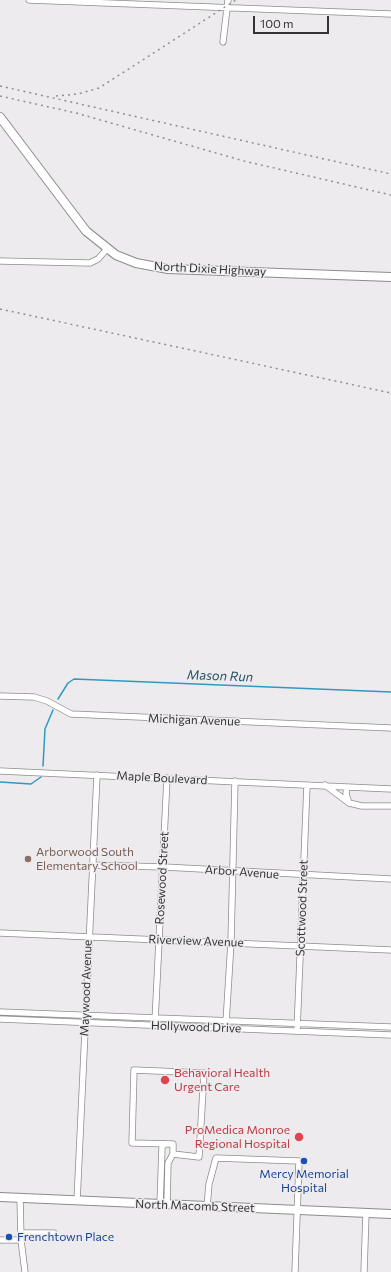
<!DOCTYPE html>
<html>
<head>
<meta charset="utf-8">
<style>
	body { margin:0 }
	#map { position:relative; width:391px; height:1272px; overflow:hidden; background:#edebee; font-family:Commissioner,sans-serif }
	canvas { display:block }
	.scale { position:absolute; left:253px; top:16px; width:76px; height:18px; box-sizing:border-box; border:2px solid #343435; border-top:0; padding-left:5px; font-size:12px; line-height:14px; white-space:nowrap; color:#343435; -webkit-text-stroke:3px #edebee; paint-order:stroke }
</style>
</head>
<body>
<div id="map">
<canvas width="391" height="1272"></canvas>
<div class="scale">100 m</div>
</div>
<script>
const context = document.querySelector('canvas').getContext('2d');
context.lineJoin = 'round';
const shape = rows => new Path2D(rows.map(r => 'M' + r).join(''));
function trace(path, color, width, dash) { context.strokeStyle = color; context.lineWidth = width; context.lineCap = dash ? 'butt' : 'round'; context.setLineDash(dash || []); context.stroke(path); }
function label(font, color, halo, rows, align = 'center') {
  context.font = font + ' Commissioner,sans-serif'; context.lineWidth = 3; context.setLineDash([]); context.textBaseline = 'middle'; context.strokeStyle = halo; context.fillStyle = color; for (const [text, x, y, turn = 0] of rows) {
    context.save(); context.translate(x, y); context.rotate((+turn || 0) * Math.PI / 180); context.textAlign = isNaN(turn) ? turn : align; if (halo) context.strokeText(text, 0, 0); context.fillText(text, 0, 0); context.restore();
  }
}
const stream = shape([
	[58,699,68,683,74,679,391,692],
	[43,766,45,729,53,710],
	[0,782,31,784,41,777]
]);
const street = shape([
	[29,0,391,14],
	[223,42,228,0],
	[0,261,90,263,98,259,107,249],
	[0,696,34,697,47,701,71,714,391,728],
	[0,771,391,789],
	[325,785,349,803,362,806,391,806],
	[347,787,346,794,349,803],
	[92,865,164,867,391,879],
	[0,933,391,950],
	[0,1012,391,1027],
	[0,1019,391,1035],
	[155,1022,167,778],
	[226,1023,231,942,235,781],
	[297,1031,307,785],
	[134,1070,204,1073,199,1157,173,1154,173,1144,132,1143,134,1070],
	[20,1198,21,1240,25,1272],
	[77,1201,97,775],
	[160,1205,162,1147,165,1144],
	[167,1205,168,1163,173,1154],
	[207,1207,209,1184,216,1158,299,1161,295,1272],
	[21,1233,54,1233],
	[0,1240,21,1240],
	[364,1272,366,1213]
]);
const secondary = shape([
	[0,117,86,231,116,255,136,263,168,269,391,277],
	[0,1197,391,1214]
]);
const rail = shape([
	[0,86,391,174],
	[0,96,76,113,244,161,391,195],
	[56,96,78,94,99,88,236,0],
	[0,309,391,393]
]);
const markers = [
	[28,859,4,"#8d6e63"],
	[165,1080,5,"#e0444e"],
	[299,1137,5,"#e0444e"],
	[304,1161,4,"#1a4fb4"],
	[9,1237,4,"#1a4fb4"]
];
const streetNames = [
	["North Dixie Highway",210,269,3],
	["Michigan Avenue",194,720,2],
	["Maple Boulevard",162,778,3],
	["Arbor Avenue",242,872,4],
	["Rosewood Street",162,878,-87],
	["Scottwood Street",302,908,-88],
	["Riverview Avenue",196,941,2],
	["Maywood Avenue",86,988,-88],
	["Hollywood Drive",196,1027,2],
	["North Macomb Street",195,1206,2]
];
const educationNames = [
	["Arborwood South",36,852],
	["Elementary School",36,866]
];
const healthNames = [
	["Behavioral Health",174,1073],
	["Urgent Care",174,1087],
	["ProMedica Monroe",290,1130,"right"],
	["Regional Hospital",290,1144,"right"]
];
const transitNames = [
	["Mercy Memorial",304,1174],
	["Hospital",304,1188],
	["Frenchtown Place",17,1237,"left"]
];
const waterNames = [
	["Mason Run",220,676,2]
];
trace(stream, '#2f9ac0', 1.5);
trace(street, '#8d8b8e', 7);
trace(secondary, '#8d8b8e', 10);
trace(street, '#fff', 5.5);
trace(secondary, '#fff', 8);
trace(rail, '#8f8e90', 1.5, [2, 4]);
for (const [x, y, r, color] of markers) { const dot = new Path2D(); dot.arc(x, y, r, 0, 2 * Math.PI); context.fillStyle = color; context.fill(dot); trace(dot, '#edebee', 1.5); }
label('12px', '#343435', '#edebee', streetNames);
label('12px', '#785e54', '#edebee', educationNames, 'left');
label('12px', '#be3a42', '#edebee', healthNames, 'left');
label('12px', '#164399', '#edebee', transitNames);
label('italic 13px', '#265162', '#edebee', waterNames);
</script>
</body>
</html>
